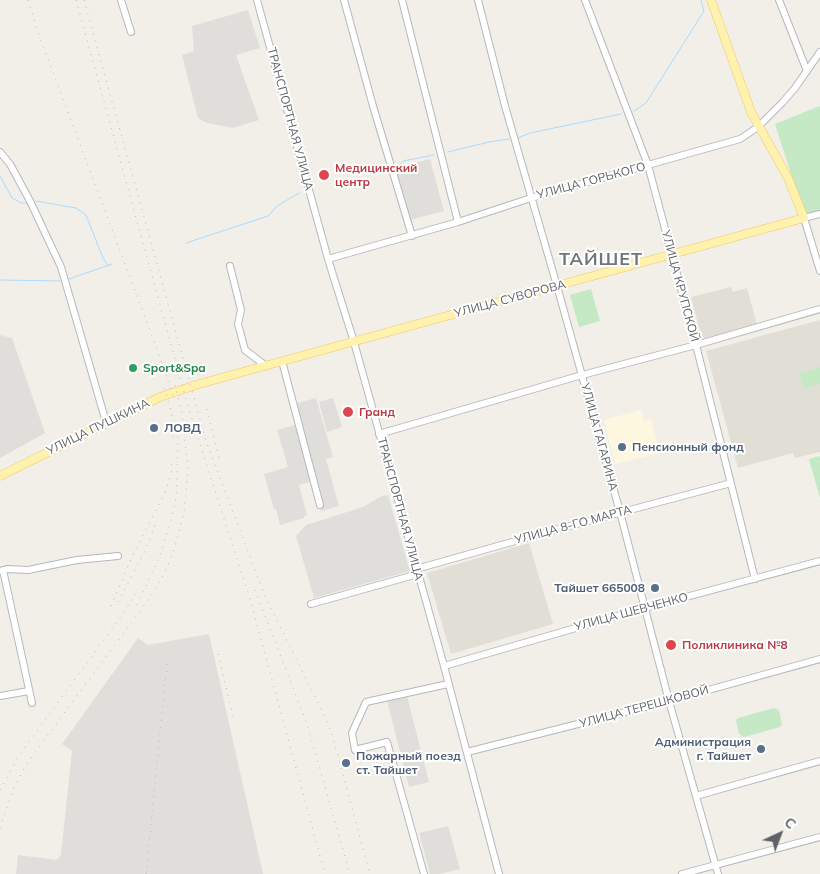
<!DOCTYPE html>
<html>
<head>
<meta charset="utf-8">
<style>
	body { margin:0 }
	#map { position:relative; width:820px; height:874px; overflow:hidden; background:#f1efe8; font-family:Mulish,sans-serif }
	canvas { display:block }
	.north { position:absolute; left:755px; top:809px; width:50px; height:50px; -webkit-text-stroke:4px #fff; paint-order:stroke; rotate:43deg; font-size:14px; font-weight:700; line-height:20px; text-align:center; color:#5f6368 }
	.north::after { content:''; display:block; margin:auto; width:18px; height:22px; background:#5f6368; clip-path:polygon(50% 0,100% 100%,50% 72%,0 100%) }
</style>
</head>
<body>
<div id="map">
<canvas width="820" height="874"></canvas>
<div class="north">С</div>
</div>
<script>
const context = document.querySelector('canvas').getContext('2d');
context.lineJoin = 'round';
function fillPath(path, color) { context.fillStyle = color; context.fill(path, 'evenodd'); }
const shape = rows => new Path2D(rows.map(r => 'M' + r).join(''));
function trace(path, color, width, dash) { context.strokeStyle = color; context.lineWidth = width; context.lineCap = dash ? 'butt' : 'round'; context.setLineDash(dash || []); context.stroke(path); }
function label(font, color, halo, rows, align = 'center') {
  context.font = font + ' Mulish,sans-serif'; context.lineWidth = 4; context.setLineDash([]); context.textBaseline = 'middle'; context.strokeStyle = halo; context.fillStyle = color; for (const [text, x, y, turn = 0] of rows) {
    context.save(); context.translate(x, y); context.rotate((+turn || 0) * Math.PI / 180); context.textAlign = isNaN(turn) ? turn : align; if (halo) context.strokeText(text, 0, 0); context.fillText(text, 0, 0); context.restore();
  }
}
const commercial = shape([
	[641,410,644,421,651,419,660,453,615,464,604,420]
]);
const industrial = shape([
	[248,10,260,48,236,55,259,120,233,128,207,123,198,118,182,55,194,51,192,26],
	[430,159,444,211,410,220,396,168],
	[0,335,12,338,45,433,0,458],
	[316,398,333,457,326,459,339,506,321,511,313,481,299,485,307,515,304,516,304,518,280,525,276,509,274,509,264,474,288,467,277,430,295,425,290,405],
	[333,398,342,427,327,432,319,402],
	[388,495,410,571,314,598,296,536,306,525,363,507,382,496],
	[209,634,263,874,16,874,18,855,57,860,61,855,72,751,62,744,138,638,148,645],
	[407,696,429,782,409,787,387,701],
	[448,826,460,869,440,874,430,874,419,833]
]);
const education = shape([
	[731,287,733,292,747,288,757,325,702,339,691,297],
	[820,320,820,452,795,458,793,453,738,468,706,351],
	[529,543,553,624,451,654,427,573]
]);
const green = shape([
	[820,106,820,212,813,214,803,211,775,124],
	[591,289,600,321,579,327,570,295],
	[820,367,820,384,804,389,799,373],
	[820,456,820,498,809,459],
	[774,708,779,710,782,724,780,727,744,737,739,734,736,720,738,718]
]);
const stream = shape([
	[634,111,646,103,704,11,701,0],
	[518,138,530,133,621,114],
	[448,152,489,142,509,139],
	[398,166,403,161,434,155],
	[0,176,12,198,21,203,27,203],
	[36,201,76,208,86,215,103,258,108,266],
	[186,243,268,216,277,206,299,193],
	[69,279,112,264],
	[0,280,60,281]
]);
const minor = shape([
	[121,0,131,32],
	[257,0,328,259,354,342,444,666,499,874],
	[344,0,373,106,412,236],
	[402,0,458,222],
	[478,0,505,106,557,286,620,512,669,701,718,874],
	[585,0,648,165,696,345,755,579],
	[779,0,807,71],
	[0,152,10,164,30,201,61,267,106,422],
	[820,214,804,218,820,271],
	[328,259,458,222,531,198,740,139,758,127,782,103,795,88,820,52],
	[230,266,241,310,238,324,245,350,266,366],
	[282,361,320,505],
	[586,374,696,345,820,309],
	[379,434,582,375],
	[416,569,551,531,731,483],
	[3,570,32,703],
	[1,571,7,569,28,570,77,560,118,556],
	[311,604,418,574],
	[444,666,645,608,820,561],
	[0,696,29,691],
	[467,752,669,701,820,659],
	[696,796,820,761],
	[424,874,387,742,355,750,352,733,366,702,448,684],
	[682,874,820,837]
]);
const major = shape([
	[0,476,160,397,199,384,804,218,788,178,751,112,711,0]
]);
const rail = shape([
	[28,0,39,35,158,352,173,396],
	[76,0,189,410,250,599,325,874],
	[84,0,206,441,265,596,325,717,333,738,370,874],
	[164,388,172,414,173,442],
	[207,409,219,458],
	[255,590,307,724,350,874],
	[118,602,145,551,156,523],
	[137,605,160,556,171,520,176,498,177,479,178,433],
	[111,606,135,550,165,493,171,474,172,462],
	[218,654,233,716],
	[0,790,20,754,117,622,138,591],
	[0,828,14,787,28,762,151,596,164,574,174,550,184,512,188,469,182,412,175,385],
	[146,874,167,663]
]);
const markers = [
	[324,175,6,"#e0444e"],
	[133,368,5,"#2e9e5b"],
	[348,412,6,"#e0444e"],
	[154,428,5,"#5c6f8a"],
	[622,447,5,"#5c6f8a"],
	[655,588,5,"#5c6f8a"],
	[671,645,6,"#e0444e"],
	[761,749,5,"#5c6f8a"],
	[346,763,5,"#5c6f8a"]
];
const streetNames = [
	["ТРАНСПОРТНАЯ УЛИЦА",290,119,75],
	["УЛИЦА ГОРЬКОГО",591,181,-15],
	["УЛИЦА КРУПСКОЙ",680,286,75],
	["УЛИЦА СУВОРОВА",510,299,-15],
	["УЛИЦА ПУШКИНА",98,427,-26],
	["УЛИЦА ГАГАРИНА",599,437,75],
	["ТРАНСПОРТНАЯ УЛИЦА",400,509,75],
	["УЛИЦА 8-ГО МАРТА",573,525,-15],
	["УЛИЦА ШЕВЧЕНКО",631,612,-15],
	["УЛИЦА ТЕРЕШКОВОЙ",644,707,-15]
];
const healthNames = [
	["Медицинский",335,168],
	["центр",335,182],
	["Гранд",359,412],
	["Поликлиника №8",682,645]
];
const leisureNames = [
	["Sport&Spa",143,368]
];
const serviceNames = [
	["ЛОВД",164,428],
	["Пенсионный фонд",632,447],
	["Тайшет 665008",645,588,"right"],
	["Администрация",751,742,"right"],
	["г. Тайшет",751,756,"right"],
	["Пожарный поезд",356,756],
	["ст. Тайшет",356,770]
];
const districtNames = [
	["ТАЙШЕТ",601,260]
];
fillPath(commercial, '#fef7e0');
fillPath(industrial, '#e0deda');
fillPath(education, '#e1ded6');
fillPath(green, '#c5e8c5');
trace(stream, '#aadaff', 1);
trace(minor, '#b5b8bc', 8);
trace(major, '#f2c960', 9);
trace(minor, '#fff', 6);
trace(major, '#fff2af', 8);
trace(rail, '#b6b7b8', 1, [1, 6]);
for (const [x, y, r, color] of markers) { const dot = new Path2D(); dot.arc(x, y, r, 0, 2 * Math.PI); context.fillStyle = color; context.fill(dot); trace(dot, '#fff', 2); }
label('12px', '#5f6368', '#fff', streetNames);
label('bold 12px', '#be3a42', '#fff', healthNames, 'left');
label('bold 12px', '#27864d', '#fff', leisureNames, 'left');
label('bold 12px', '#4e5e75', '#fff', serviceNames, 'left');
context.letterSpacing = '1px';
label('bold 18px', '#70757a', '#fff', districtNames);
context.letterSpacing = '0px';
</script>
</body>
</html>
